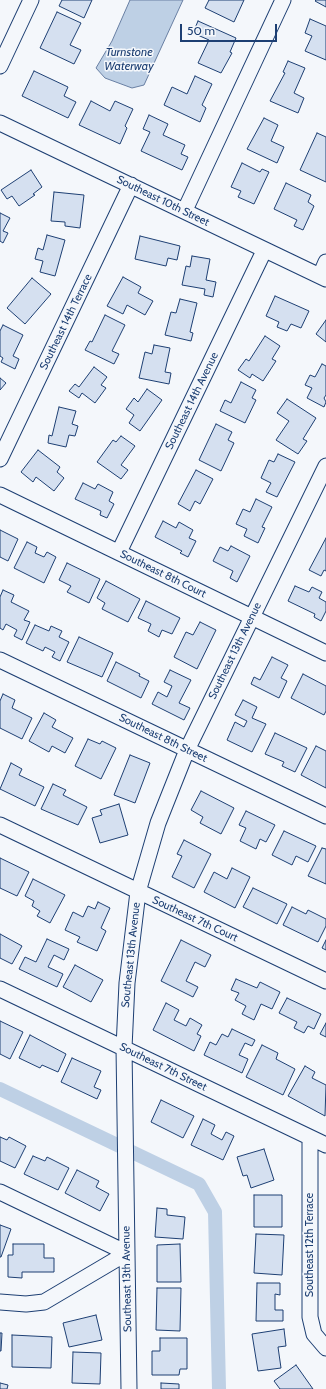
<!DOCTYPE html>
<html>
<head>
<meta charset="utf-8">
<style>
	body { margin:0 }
	#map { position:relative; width:326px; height:1389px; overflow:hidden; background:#f4f7fb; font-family:Cabin,sans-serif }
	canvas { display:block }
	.scale { position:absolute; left:180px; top:24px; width:97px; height:18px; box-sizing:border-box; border:2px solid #1d3f73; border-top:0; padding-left:5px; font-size:12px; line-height:14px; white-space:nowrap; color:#1d3f73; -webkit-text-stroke:3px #f4f7fb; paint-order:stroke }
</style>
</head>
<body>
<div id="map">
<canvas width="326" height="1389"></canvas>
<div class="scale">50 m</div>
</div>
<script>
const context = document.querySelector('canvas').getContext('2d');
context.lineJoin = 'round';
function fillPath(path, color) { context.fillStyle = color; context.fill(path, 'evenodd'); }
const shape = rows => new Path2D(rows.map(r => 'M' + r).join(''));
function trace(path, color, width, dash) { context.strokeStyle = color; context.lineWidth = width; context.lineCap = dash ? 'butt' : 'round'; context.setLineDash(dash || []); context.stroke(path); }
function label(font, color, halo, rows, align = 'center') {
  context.font = font + ' Cabin,sans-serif'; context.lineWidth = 3; context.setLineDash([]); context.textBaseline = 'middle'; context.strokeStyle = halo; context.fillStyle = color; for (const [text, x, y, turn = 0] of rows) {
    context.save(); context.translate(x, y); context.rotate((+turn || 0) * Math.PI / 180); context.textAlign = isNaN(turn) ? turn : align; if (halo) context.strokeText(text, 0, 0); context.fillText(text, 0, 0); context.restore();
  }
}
const water = shape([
	[130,0,183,0,144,85,132,88,105,78,96,68,112,41,130,0]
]);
const canal = shape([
	[0,1089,199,1184,215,1212,219,1389]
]);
const building = shape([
	[62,0,92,0,84,18,59,6,62,0],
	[209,0,244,0,234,22,205,8,209,0],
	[316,0,326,0,326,7,315,1,316,0],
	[57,12,81,23,70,45,81,50,74,64,40,48,57,12],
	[310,19,326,26,326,60,305,51,312,36,305,33,310,19],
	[198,21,236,38,230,52,232,53,221,73,198,63,209,40,193,33,198,21],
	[288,61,305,68,294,93,304,98,298,113,270,101,285,73,283,72,288,61],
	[34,71,68,87,64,96,76,102,68,118,22,96,34,71],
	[195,76,212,84,202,105,206,108,200,122,164,105,172,87,187,94,195,76],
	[91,101,110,111,115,101,133,109,125,126,127,128,120,144,79,125,91,101],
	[149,115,168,124,163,135,185,145,181,154,188,157,182,170,141,151,150,132,143,129,149,115],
	[264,118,278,125,271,141,284,147,277,163,247,149,264,118],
	[317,133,326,137,326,182,300,170,317,133],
	[242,163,260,172,262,169,269,172,254,204,238,197,241,191,231,187,242,163],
	[31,170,42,187,33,194,35,195,19,206,12,196,7,199,1,190,31,170],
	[286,183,311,195,308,202,314,206,303,230,294,226,297,220,274,209,286,183],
	[54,192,84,195,80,228,65,226,65,222,51,221,54,192],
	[0,213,10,218,3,231,8,233,3,243,0,241,0,213],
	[47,235,65,240,55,276,40,272,43,261,35,259,38,248,43,250,47,235],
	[140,236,180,246,177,260,168,258,166,266,135,259,140,236],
	[192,256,210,259,206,280,216,282,213,297,204,295,205,289,182,285,186,266,190,267,192,256],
	[123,277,141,287,138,293,153,301,145,315,127,305,123,314,107,306,123,277],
	[32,278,51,294,25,324,7,308,32,278],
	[275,296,309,311,301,328,291,324,287,331,277,327,279,322,266,316,275,296],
	[180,299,197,303,190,332,193,333,191,341,165,335,171,312,176,313,180,299],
	[105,315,125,325,112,351,119,354,114,364,85,350,90,341,92,342,105,315],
	[326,320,326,342,316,334,326,320],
	[3,325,23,335,13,356,19,359,15,369,1,362,3,358,0,356,0,331,3,325],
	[265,336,280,346,272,359,276,361,263,381,252,374,250,378,238,370,246,359,249,361,265,336],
	[154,345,170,348,165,372,171,373,169,384,139,378,145,352,152,354,154,345],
	[322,364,326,366,326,395,324,398,326,402,324,407,307,398,312,388,305,385,310,375,315,377,322,364],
	[94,367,107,377,101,385,106,388,95,403,82,393,79,398,69,391,75,384,79,387,94,367],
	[0,378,6,383,0,390,0,378],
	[241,382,256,390,252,398,256,400,245,423,220,411,225,400,231,403,241,382],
	[147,389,162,400,140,431,129,423,134,415,126,409,134,398,138,402,147,389],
	[287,399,316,418,303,439,307,441,298,454,276,440,289,421,277,413,287,399],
	[59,407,76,411,72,424,78,426,75,436,69,435,66,447,48,443,49,435,52,436,59,407],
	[216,424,232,432,228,440,234,443,221,471,199,460,216,424],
	[121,436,135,446,121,465,128,470,121,479,97,462,113,440,116,442,121,436],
	[38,450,60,467,57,472,64,478,54,491,36,477,33,482,21,472,38,450],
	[278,454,295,462,277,497,266,492,271,483,261,478,269,460,274,462,278,454],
	[196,470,213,479,200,504,195,501,190,511,178,504,196,470],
	[83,483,95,489,98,484,113,492,109,501,114,504,107,518,100,515,101,511,75,499,83,483],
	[256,499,272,507,262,527,265,528,258,543,244,536,247,529,236,524,243,509,250,512,256,499],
	[163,521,176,528,179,522,193,530,189,538,196,541,188,557,180,553,182,551,155,537,163,521],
	[0,530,18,539,8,561,0,557,0,530],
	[326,538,326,571,324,570,321,576,309,570,326,538],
	[27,542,37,547,35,553,44,557,47,552,56,557,44,583,14,568,27,542],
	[231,546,250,556,237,582,230,578,233,571,213,561,220,547,228,551,231,546],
	[67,563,100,579,89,603,67,592,71,586,59,580,67,563],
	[106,581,140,599,128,622,102,609,105,603,97,598,106,581],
	[295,586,309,592,312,587,322,592,319,598,326,602,326,611,321,621,314,617,315,614,288,601,295,586],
	[3,590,14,595,11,602,29,611,24,620,30,622,22,640,14,636,17,630,6,624,3,630,0,628,0,597,3,590],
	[146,601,180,618,172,634,162,630,159,637,148,631,151,624,138,618,146,601],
	[200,622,216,630,197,669,174,657,186,632,193,635,200,622],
	[35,625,49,631,51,626,62,631,59,637,69,642,60,661,52,657,55,652,45,647,43,651,26,643,35,625],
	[79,637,113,653,102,677,67,662,79,637],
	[272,657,288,665,281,678,287,681,279,698,251,684,254,677,260,680,272,657],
	[116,662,140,674,139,676,149,681,141,698,107,681,116,662],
	[170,670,191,680,179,703,190,708,184,720,152,704,158,692,167,697,172,686,164,682,170,670],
	[303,674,326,686,326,711,324,715,291,698,303,674],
	[3,694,15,700,12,708,32,718,22,739,0,728,0,701,3,694],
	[243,700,257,707,252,718,266,724,252,752,227,740,235,722,244,727,247,721,235,715,243,700],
	[44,713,56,720,52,727,73,738,65,753,52,746,49,752,29,741,44,713],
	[275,733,307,748,295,772,282,766,284,762,265,754,275,733],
	[88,739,100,744,102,741,116,748,101,779,75,766,88,739],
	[316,746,326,751,326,788,301,775,316,746],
	[130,755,150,763,135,803,114,795,130,755],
	[11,763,22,769,19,775,44,787,35,806,0,789,11,763],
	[53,784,66,790,63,795,87,807,78,825,41,809,53,784],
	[201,791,234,808,221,834,200,823,203,817,191,810,201,791],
	[119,804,128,835,100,843,92,818,102,815,100,810,119,804],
	[246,811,275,825,266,842,260,839,256,849,240,841,246,828,239,825,246,811],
	[284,831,316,846,308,862,296,856,292,865,272,855,284,831],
	[184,840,211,854,194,888,172,877,182,856,177,854,184,840],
	[322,848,326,849,326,884,308,876,322,848],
	[0,858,29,872,17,896,0,888,0,858],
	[232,868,250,877,235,908,204,892,214,872,227,879,232,868],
	[33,879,65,895,50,923,37,916,40,911,32,906,34,901,25,896,33,879],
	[253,888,287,904,277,924,243,907,253,888],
	[98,902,110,908,101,928,106,931,97,951,77,942,80,937,65,930,73,912,83,917,88,906,95,909,98,902],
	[292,907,306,914,308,910,326,919,326,926,318,942,283,925,292,907],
	[0,934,22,946,12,964,0,958,0,934],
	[47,939,69,949,64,960,54,955,48,967,63,974,57,987,19,969,25,957,36,962,47,939],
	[181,940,211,955,205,967,195,962,186,981,198,987,193,997,161,981,181,940],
	[326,940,326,950,322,948,326,940],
	[75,965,103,980,91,1002,63,987,75,965],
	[236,979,257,988,260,982,280,992,272,1009,261,1004,254,1020,242,1014,246,1006,235,1000,239,993,231,990,236,979],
	[287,998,321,1014,314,1029,308,1026,304,1033,294,1028,297,1022,279,1013,287,998],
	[166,1003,179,1010,174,1020,186,1026,190,1018,202,1025,197,1034,201,1036,194,1051,153,1030,166,1003],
	[0,1021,23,1032,10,1059,0,1054,0,1021],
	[326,1023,326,1037,320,1034,326,1023],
	[232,1029,255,1040,252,1046,245,1043,239,1055,248,1059,242,1073,204,1055,210,1042,216,1045,222,1034,228,1037,232,1029],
	[30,1035,66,1054,58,1072,42,1065,40,1068,19,1058,30,1035],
	[262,1045,278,1053,276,1059,295,1069,283,1095,246,1077,262,1045],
	[72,1058,101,1071,94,1087,101,1090,97,1099,61,1082,72,1058],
	[305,1066,315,1072,312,1078,326,1085,325,1116,288,1096,305,1066],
	[161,1100,194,1116,183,1138,151,1122,161,1100],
	[203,1119,215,1125,211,1134,222,1140,226,1132,234,1136,223,1160,191,1145,203,1119],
	[0,1137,7,1140,9,1137,26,1146,15,1168,0,1161,0,1137],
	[264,1149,274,1180,251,1188,247,1175,243,1176,237,1157,264,1149],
	[33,1156,45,1161,47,1157,69,1168,58,1190,24,1174,33,1156],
	[77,1170,99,1181,96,1187,109,1194,100,1211,65,1193,77,1170],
	[254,1195,282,1195,282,1227,254,1227,254,1195],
	[157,1208,167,1209,167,1215,185,1217,183,1239,155,1237,157,1208],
	[0,1225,11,1229,1,1257,0,1257,0,1225],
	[256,1234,284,1235,282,1275,254,1273,256,1234],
	[13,1244,44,1244,44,1258,54,1258,54,1272,22,1272,22,1278,8,1277,8,1255,13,1255,13,1244],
	[180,1244,181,1282,157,1282,157,1245,180,1244],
	[257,1283,280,1283,280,1295,275,1294,275,1310,283,1310,283,1321,256,1321,257,1283],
	[157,1288,181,1288,180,1331,156,1330,157,1288],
	[96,1315,102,1340,69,1347,63,1323,96,1315],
	[284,1329,286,1346,278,1347,281,1368,258,1371,252,1334,284,1329],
	[0,1333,2,1333,1,1351,0,1351,0,1333],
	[12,1335,52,1337,51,1368,12,1367,12,1335],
	[160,1338,187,1338,187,1369,180,1369,179,1375,152,1375,152,1351,160,1351,160,1338],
	[73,1352,101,1353,100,1384,72,1383,73,1352],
	[296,1365,313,1389,280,1389,274,1381,296,1365],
	[0,1383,8,1385,7,1389,0,1389,0,1383],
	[161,1383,179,1384,179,1389,161,1389,161,1383]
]);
const minor = shape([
	[0,66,31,0],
	[0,123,326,279],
	[185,210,283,0],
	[320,276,326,262],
	[0,459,131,185],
	[0,495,326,653],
	[119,552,264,251],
	[0,660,326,816],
	[0,825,326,981],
	[0,989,326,1145],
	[310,1138,310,1317,314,1334,326,1348],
	[0,1192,127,1253],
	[0,1302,26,1304,44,1302,127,1253],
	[129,1389,124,1048,127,983,138,892,158,823,187,750,326,466]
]);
const streetNames = [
	["Southeast 10th Street",163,201,26],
	["Southeast 14th Terrace",66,322,-64],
	["Southeast 14th Avenue",192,401,-64],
	["Southeast 8th Court",163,574,26],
	["Southeast 13th Avenue",235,651,-64],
	["Southeast 8th Street",163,738,26],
	["Southeast 7th Court",195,919,25],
	["Southeast 13th Avenue",131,955,-84],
	["Southeast 7th Street",163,1067,26],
	["Southeast 12th Terrace",310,1245,-90],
	["Southeast 13th Avenue",127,1279,-91]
];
const waterNames = [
	["Turnstone",129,52],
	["Waterway",129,66]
];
fillPath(water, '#bed0e5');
trace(water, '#687fa3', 1);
trace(canal, '#bed0e5', 14);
fillPath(building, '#d5e0f0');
trace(building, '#1d3f73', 1);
trace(minor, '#1d3f73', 17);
trace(minor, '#f4f7fb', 15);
label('11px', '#1d3f73', '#f4f7fb', streetNames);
label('italic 12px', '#1d3f73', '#f4f7fb', waterNames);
</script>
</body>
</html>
